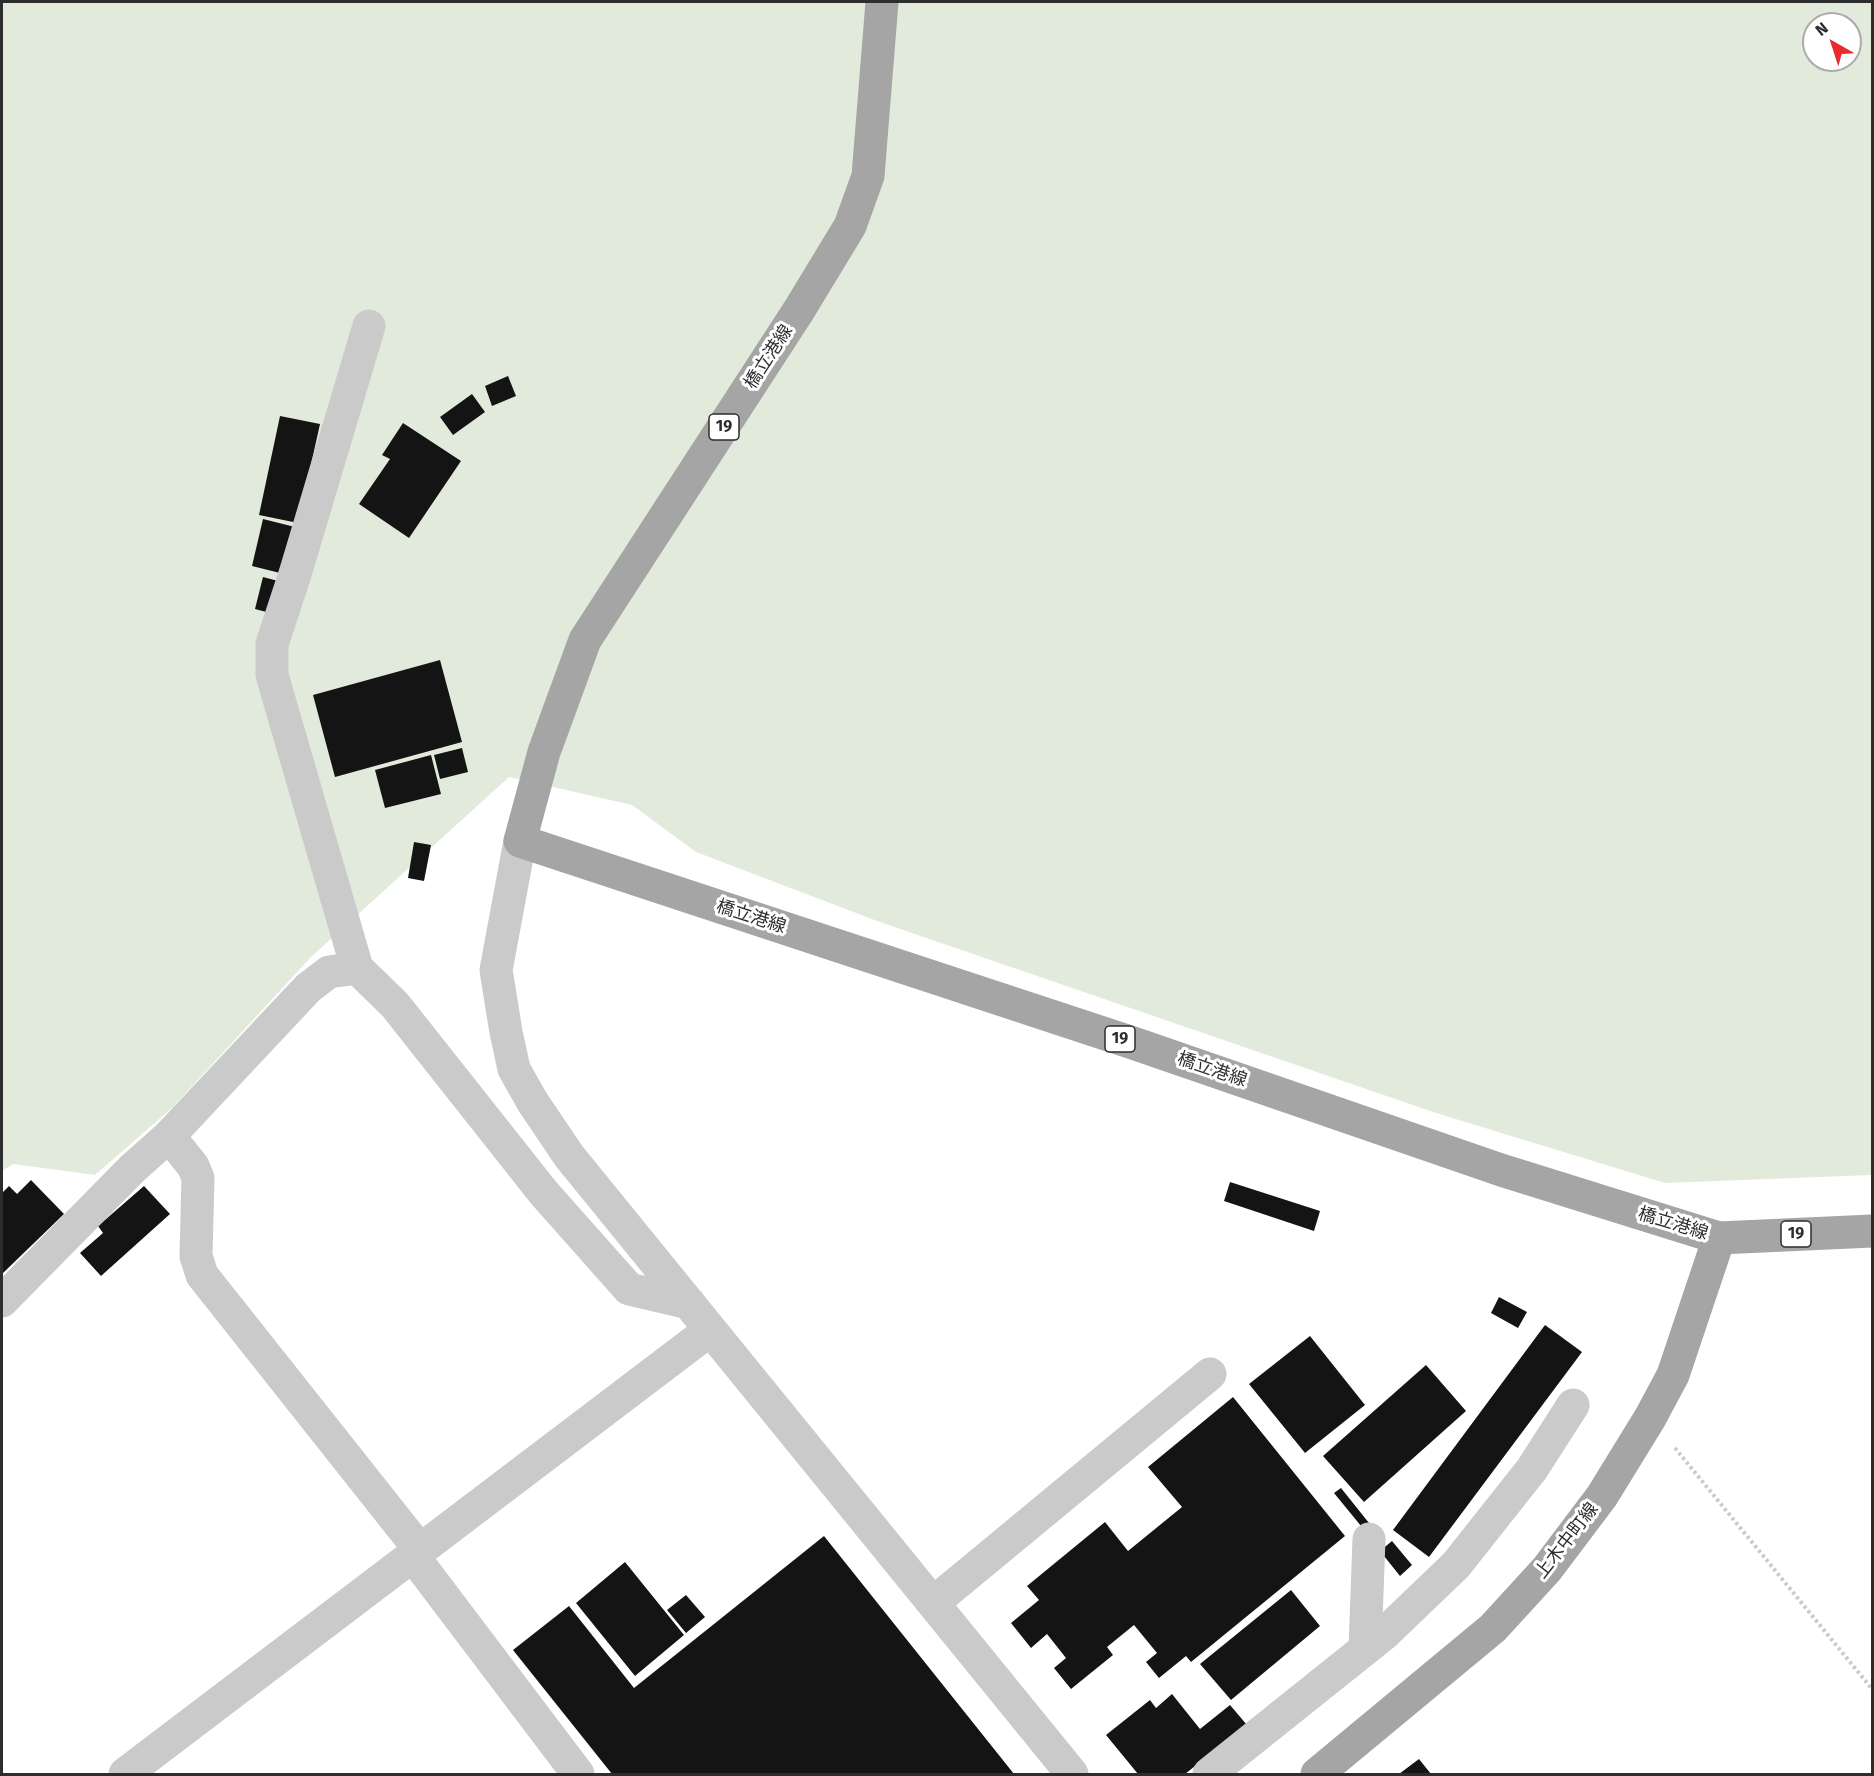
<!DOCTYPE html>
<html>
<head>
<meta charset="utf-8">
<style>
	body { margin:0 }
	#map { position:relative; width:1874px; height:1776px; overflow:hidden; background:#fff; font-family:"Fira Sans",sans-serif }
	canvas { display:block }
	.frame { position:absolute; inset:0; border:3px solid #2d2d2d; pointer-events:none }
	.north { position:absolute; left:1802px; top:12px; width:60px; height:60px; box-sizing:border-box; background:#fff; border:2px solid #ababab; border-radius:50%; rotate:321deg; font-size:16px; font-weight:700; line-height:24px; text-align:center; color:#2d2d2d }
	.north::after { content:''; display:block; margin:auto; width:21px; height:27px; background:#e92b2b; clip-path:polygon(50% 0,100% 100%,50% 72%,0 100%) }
</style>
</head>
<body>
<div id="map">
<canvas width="1874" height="1776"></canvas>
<div class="frame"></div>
<div class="north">N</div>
</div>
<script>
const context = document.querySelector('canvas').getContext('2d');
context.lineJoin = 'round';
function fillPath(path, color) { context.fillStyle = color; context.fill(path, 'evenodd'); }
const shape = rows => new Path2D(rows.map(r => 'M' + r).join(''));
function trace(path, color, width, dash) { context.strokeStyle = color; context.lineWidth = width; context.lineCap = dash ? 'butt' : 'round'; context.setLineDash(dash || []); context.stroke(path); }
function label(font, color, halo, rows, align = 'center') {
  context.font = font + ' "Fira Sans","Noto Sans JP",sans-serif'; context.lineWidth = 6; context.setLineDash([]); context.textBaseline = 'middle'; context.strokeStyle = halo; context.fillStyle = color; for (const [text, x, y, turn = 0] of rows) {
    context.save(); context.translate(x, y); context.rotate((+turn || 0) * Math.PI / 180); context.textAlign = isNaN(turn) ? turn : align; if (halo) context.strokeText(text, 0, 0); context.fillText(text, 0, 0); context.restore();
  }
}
const green = shape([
	[2,2,1872,2,1872,1175,1665,1183,1436,1113,877,921,696,852,632,805,509,777,311,957,172,1108,95,1175,13,1164,2,1171],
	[1814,24,1850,24,1850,60,1814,60]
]);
const building = shape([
	[508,376,516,396,492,406,485,386],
	[472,394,485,412,453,435,440,417],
	[280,416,320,424,298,523,259,515],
	[403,423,461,461,409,538,359,504,390,459,382,455],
	[263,519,295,527,284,574,252,566],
	[263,577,282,582,274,614,255,609],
	[440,660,462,742,335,777,313,695],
	[462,748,468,772,440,779,434,755],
	[431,755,441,794,385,808,375,770],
	[414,842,431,845,424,881,408,878],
	[31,1180,64,1214,2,1274,2,1193,9,1186,17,1194],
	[1230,1182,1320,1211,1314,1231,1224,1201],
	[144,1186,170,1214,101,1276,80,1253,103,1233,98,1226],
	[1499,1297,1527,1312,1518,1328,1491,1313],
	[1545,1325,1582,1352,1429,1557,1393,1530],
	[1310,1336,1365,1405,1305,1453,1249,1384],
	[1426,1365,1466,1411,1364,1502,1323,1456],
	[1233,1397,1345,1536,1191,1662,1186,1656,1159,1678,1146,1662,1157,1653,1134,1625,1107,1647,1113,1655,1071,1689,1054,1668,1066,1658,1047,1634,1031,1648,1011,1623,1039,1600,1027,1586,1105,1522,1128,1551,1182,1507,1148,1467],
	[1341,1488,1385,1543,1379,1548,1334,1493],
	[824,1536,1014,1774,612,1774,513,1650,569,1606,634,1688],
	[1392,1541,1412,1565,1400,1576,1380,1551],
	[625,1562,684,1635,635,1676,576,1603],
	[1291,1590,1320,1626,1231,1700,1200,1664],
	[686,1595,705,1617,686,1633,667,1610],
	[1172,1694,1200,1729,1230,1705,1247,1725,1185,1774,1138,1774,1106,1735,1150,1700,1156,1708],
	[1419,1759,1431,1774,1399,1774]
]);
const path = shape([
	[1675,1448,1872,1689]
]);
const minor = shape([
	[520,841,496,970,506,1032,514,1069,532,1101,569,1156,1072,1774],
	[357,968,272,675,272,644,295,574,369,326],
	[169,1136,193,1166,198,1178,196,1256,202,1275,420,1550],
	[2,1301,132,1169,169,1136,308,988,329,972,357,968,395,1005,543,1192,629,1289,689,1303],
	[413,1556,578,1774],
	[933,1603,1210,1374],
	[1365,1649,1369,1539],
	[125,1774,710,1330],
	[1209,1774,1384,1634,1456,1565,1532,1469,1573,1405]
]);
const major = shape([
	[882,2,868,176,850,226,799,310,585,640,544,752,520,841,1133,1043,1501,1170,1719,1238,1872,1231],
	[1317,1774,1493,1628,1547,1569,1602,1496,1650,1418,1673,1375,1719,1238]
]);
const shields = [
	[724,427,30],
	[1120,1039,30],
	[1796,1234,30]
];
const shieldNames = [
	["19",724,427],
	["19",1120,1039],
	["19",1796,1234]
];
const streetNames = [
	["橋立港線",769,357,-57],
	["橋立港線",751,917,18],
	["橋立港線",1212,1070,19],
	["橋立港線",1673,1224,17],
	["上木中町線",1567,1541,-52]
];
fillPath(green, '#e2ebdb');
fillPath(building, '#141414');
trace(path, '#cacaca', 4, [3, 3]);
trace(minor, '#cacaca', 33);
trace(major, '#a5a5a5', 33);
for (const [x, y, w] of shields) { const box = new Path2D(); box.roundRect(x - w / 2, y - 13, w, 26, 4.5); context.fillStyle = '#fff'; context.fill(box); trace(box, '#2d2d2d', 1.5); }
label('bold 16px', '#2d2d2d', null, shieldNames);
label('18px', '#2d2d2d', '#fff', streetNames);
</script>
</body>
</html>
